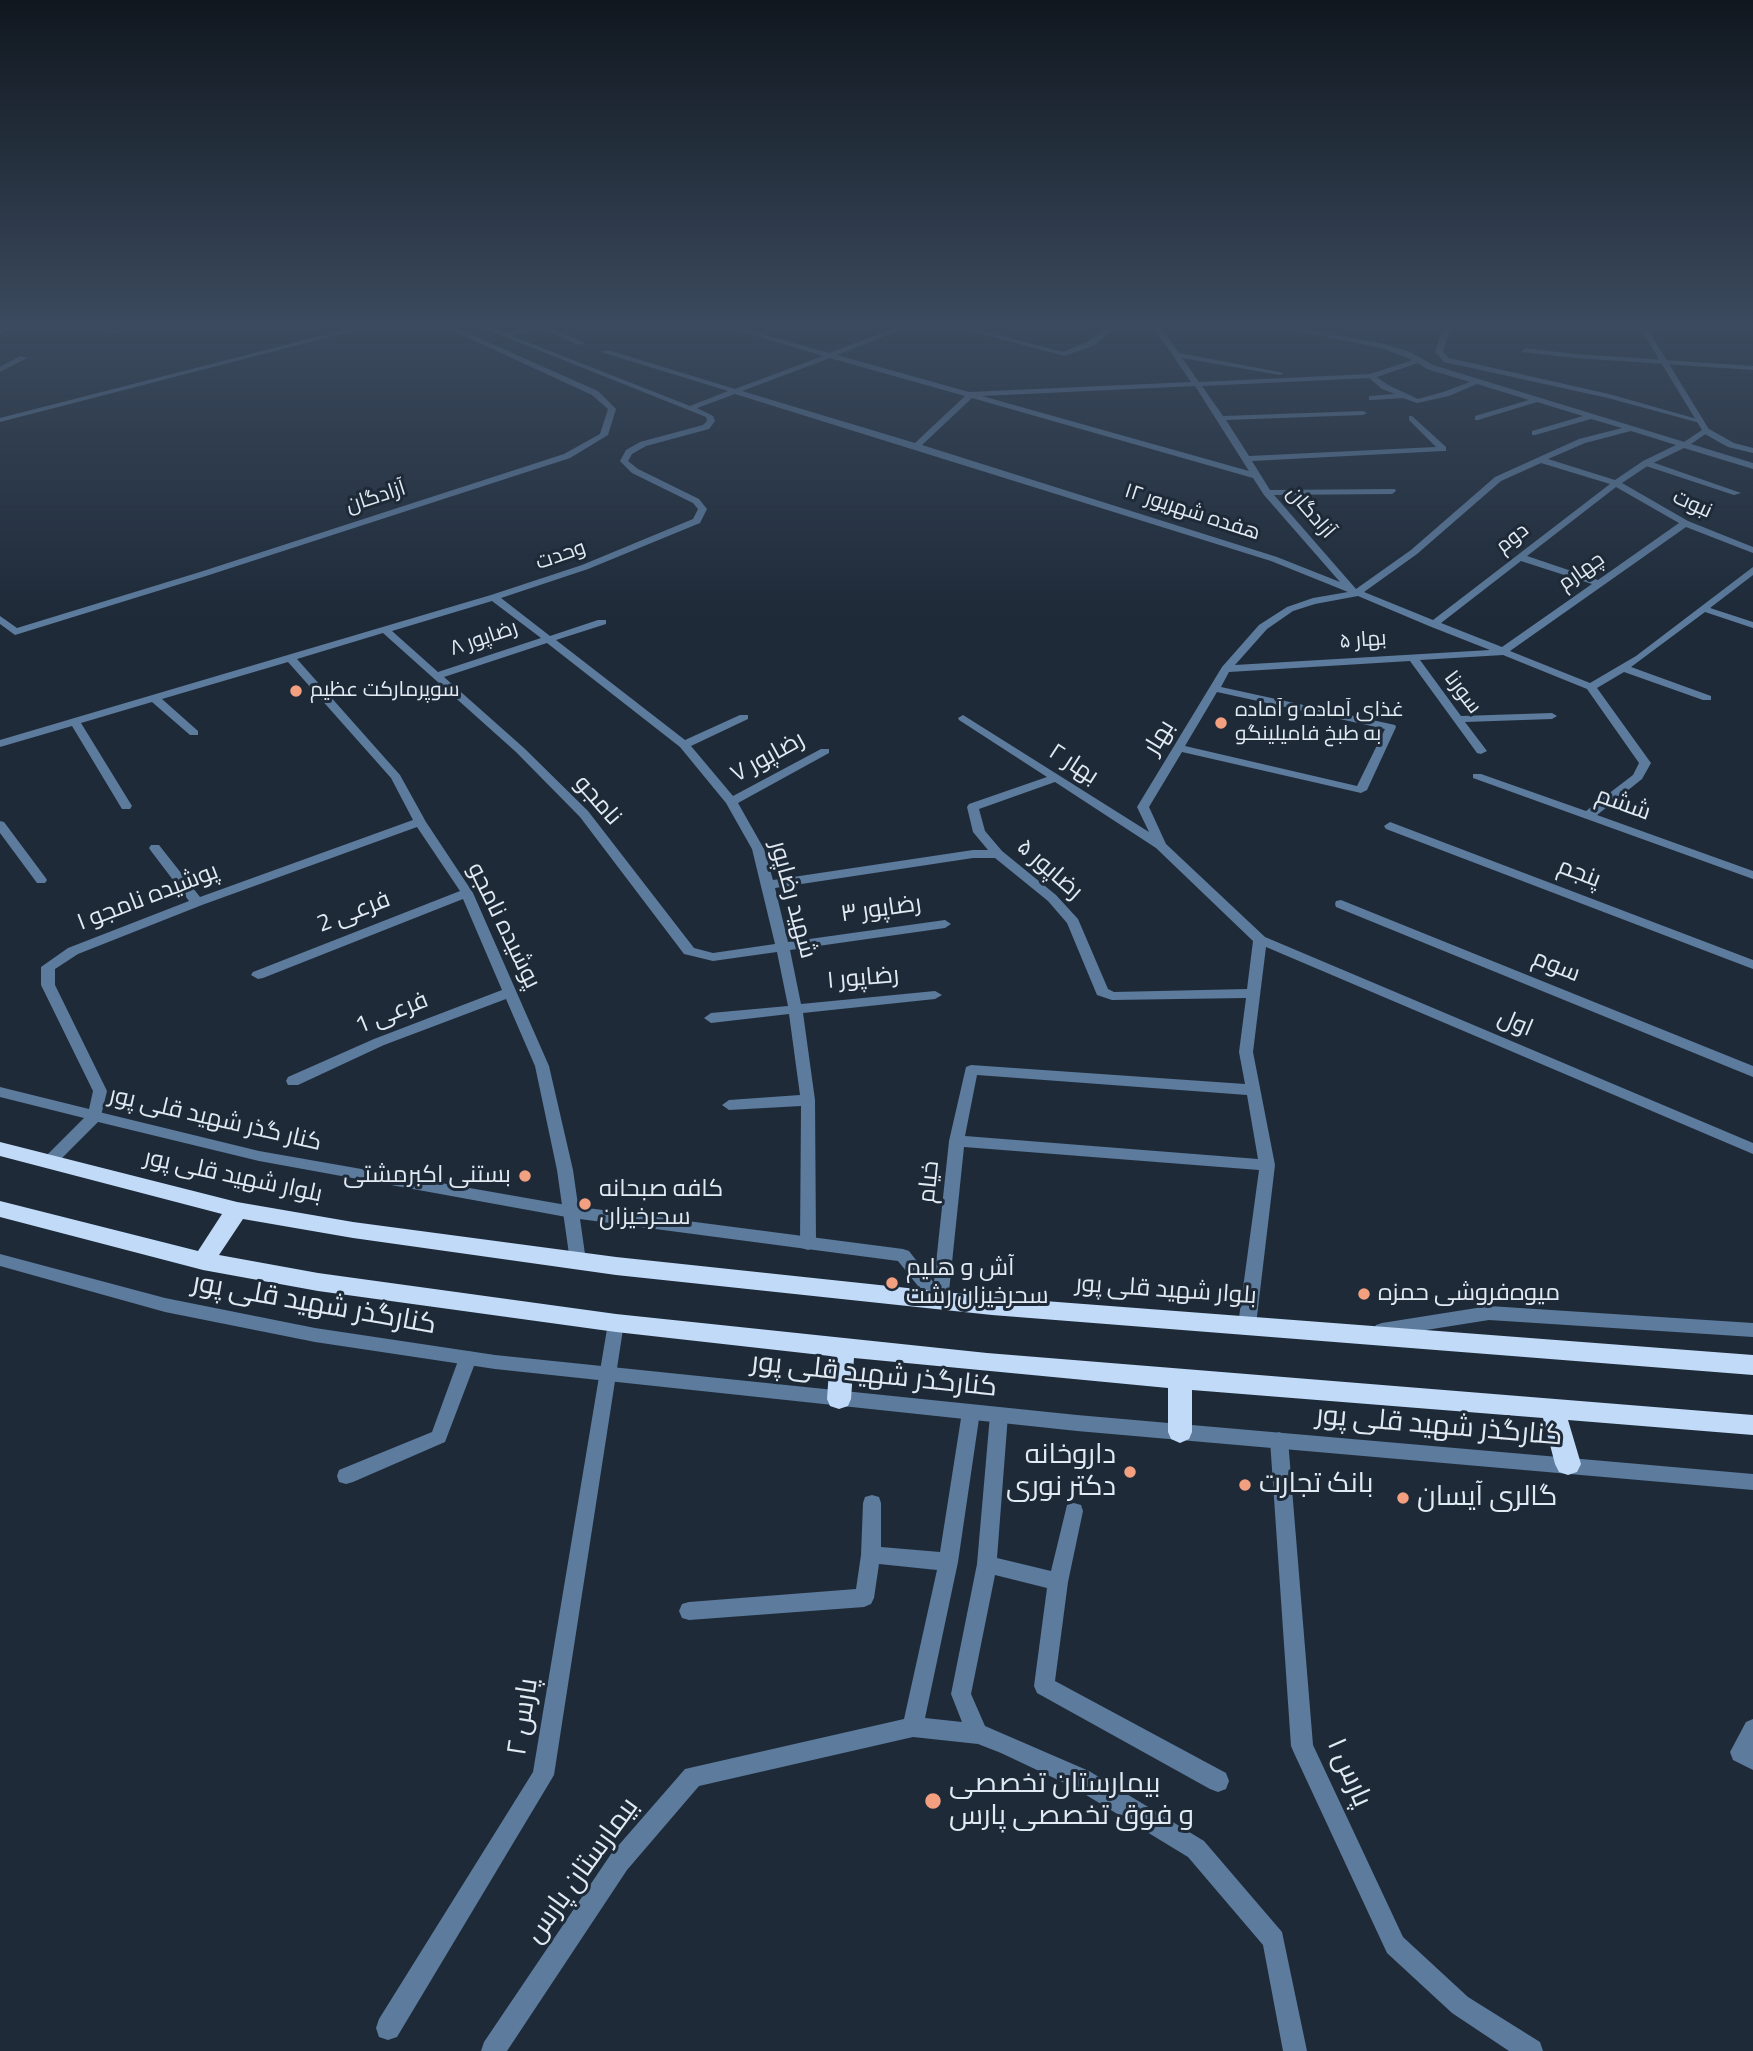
<!DOCTYPE html>
<html>
<head>
<meta charset="utf-8">
<style>
	body { margin:0 }
	canvas { display:block; background:#1e2a38 }
</style>
</head>
<body>
<canvas width="1753" height="2051"></canvas>
<script>
const context = document.querySelector('canvas').getContext('2d');
context.lineJoin = 'round';
const shape = rows => new Path2D(rows.map(r => 'M' + r).join(''));
function fillPath(path, color) { context.fillStyle = color; context.fill(path, 'evenodd'); }
function trace(path, color, width, dash) { context.strokeStyle = color; context.lineWidth = width; context.lineCap = dash ? 'butt' : 'round'; context.setLineDash(dash || []); context.stroke(path); }
function label(font, color, halo, rows, align = 'center') {
  context.font = font + ' "Titillium Web",Cairo,sans-serif'; context.lineWidth = 6; context.setLineDash([]); context.textBaseline = 'middle'; context.strokeStyle = halo; context.fillStyle = color; for (const [text, x, y, turn = 0] of rows) {
    context.save(); context.translate(x, y); context.rotate((+turn || 0) * Math.PI / 180); context.textAlign = isNaN(turn) ? turn : align; if (halo) context.strokeText(text, 0, 0); context.fillText(text, 0, 0); context.restore();
  }
}
const service = shape([
	[1643,461,1649,461,1741,493,1734,495,1643,465,1643,461],
	[1390,822,1753,960,1753,969,1386,829,1384,826,1390,822],
	[1341,900,1753,1066,1753,1077,1336,907,1335,904,1336,901,1341,900],
	[971,1405,977,1407,980,1412,958,1562,925,1718,962,1722,951,1694,977,1564,990,1415,993,1410,999,1407,1005,1410,1008,1415,997,1558,1051,1571,1067,1505,1074,1503,1081,1505,1083,1511,1068,1582,1055,1681,1226,1773,1229,1781,1226,1789,1218,1792,1210,1789,1037,1693,1034,1686,1047,1588,995,1575,971,1694,985,1726,1089,1771,1204,1841,1282,1932,1307,2051,1283,2051,1263,1945,1188,1857,1073,1787,1001,1753,978,1744,913,1737,699,1786,627,1870,507,2051,481,2051,484,2042,611,1854,685,1769,904,1719,937,1570,879,1564,874,1598,871,1604,864,1607,689,1620,682,1618,679,1611,682,1604,689,1602,856,1589,861,1555,863,1503,865,1497,872,1495,879,1497,881,1503,881,1547,940,1552,962,1412,965,1407,971,1405]
]);
const minor = shape([
	[3,328,12,328,0,334,0,329,3,328],
	[100,328,110,328,116,331,112,333,100,328],
	[352,328,364,328,0,422,0,418,352,328],
	[447,328,456,328,598,391,616,409,608,435,570,458,206,576,15,635,0,624,0,616,17,628,200,572,564,454,600,434,608,409,592,395,447,328],
	[483,328,493,328,505,333,525,328,538,328,512,336,690,406,728,391,601,352,608,350,735,389,823,356,730,328,741,328,829,353,895,328,905,328,837,355,969,392,1191,382,1154,328,1161,328,1179,353,1284,373,1280,375,1182,358,1199,382,1370,374,1413,360,1381,348,1282,328,1297,328,1385,344,1410,352,1433,365,1753,463,1753,469,1684,448,1649,465,1622,483,1688,521,1753,547,1753,553,1686,527,1510,651,1590,683,1636,656,1753,567,1753,575,1710,608,1753,622,1753,628,1705,612,1631,667,1711,696,1711,700,1703,700,1624,672,1597,688,1651,763,1642,779,1597,815,1753,871,1753,879,1473,778,1473,774,1481,774,1586,811,1633,775,1639,763,1587,689,1503,655,1420,660,1461,716,1552,713,1557,716,1552,719,1465,722,1487,751,1481,754,1477,753,1410,661,1229,672,1221,687,1395,725,1396,727,1367,790,1361,793,1182,752,1149,807,1166,844,1265,937,1753,1143,1753,1154,1266,947,1253,1052,1275,1165,1256,1325,1253,1330,1247,1332,1241,1330,1238,1325,1259,1170,964,1147,948,1301,946,1306,940,1308,934,1306,932,1301,949,1141,966,1067,971,1065,1245,1084,1239,1052,1246,998,1112,1000,1097,995,1067,923,1048,901,995,858,973,858,775,888,788,942,945,920,951,924,945,928,790,950,801,1004,935,991,942,995,935,999,803,1013,815,1100,816,1244,814,1248,808,1250,802,1248,800,1244,801,1106,729,1110,722,1105,729,1100,800,1095,789,1014,711,1023,704,1018,711,1013,788,1006,777,952,713,961,684,954,580,817,516,752,383,633,297,659,400,775,426,822,473,893,549,1066,573,1170,586,1261,584,1265,578,1267,572,1265,570,1261,557,1170,535,1066,506,999,384,1045,298,1085,288,1085,286,1081,288,1077,374,1039,502,990,463,899,263,978,258,979,251,975,253,972,460,891,417,827,202,905,78,954,55,969,55,985,107,1091,100,1120,53,1167,43,1167,40,1163,43,1159,84,1118,0,1097,0,1087,89,1109,93,1091,41,985,41,967,68,948,189,901,151,851,149,848,151,845,159,845,200,897,413,820,391,778,288,662,162,699,198,731,198,735,190,735,152,702,81,723,132,806,130,809,122,809,72,726,0,747,0,740,491,595,582,565,693,519,698,509,693,503,632,473,620,461,626,450,640,442,703,425,707,421,706,417,483,328],
	[830,358,965,396,915,443,742,391,830,358],
	[1418,363,1427,369,1470,382,1443,392,1418,399,1388,385,1377,377,1418,363],
	[1369,378,1382,389,1395,394,1369,396,1369,400,1372,400,1403,398,1417,403,1449,396,1477,384,1529,400,1475,416,1475,420,1478,420,1537,402,1583,416,1532,431,1532,435,1535,435,1591,419,1622,428,1579,439,1495,477,1411,550,1356,589,1274,495,1392,494,1396,491,1395,489,1270,490,1252,461,1443,451,1446,451,1446,447,1412,416,1409,416,1409,420,1436,447,1249,456,1226,420,1363,415,1367,413,1363,411,1223,416,1202,386,1369,378],
	[1195,386,1249,471,982,396,1195,386],
	[735,394,1271,561,1348,592,1313,598,1287,607,1259,625,1222,667,1137,807,1149,832,963,715,958,718,959,720,1047,777,969,804,967,807,973,832,988,850,973,850,773,880,764,849,738,803,829,753,829,749,821,749,733,796,691,746,748,719,748,715,740,715,685,740,556,640,606,624,606,620,598,620,550,636,501,598,588,569,700,523,707,509,699,499,638,469,628,461,632,454,646,446,709,429,715,421,713,416,697,408,735,394],
	[972,398,1253,478,1264,495,1340,582,1277,557,922,445,972,398],
	[1631,431,1676,445,1643,461,1615,480,1548,459,1585,443,1631,431],
	[1541,463,1610,484,1433,620,1364,592,1417,554,1501,481,1541,463],
	[1616,487,1679,523,1598,580,1527,556,1616,487],
	[1521,561,1592,584,1502,647,1441,623,1521,561],
	[1358,596,1429,626,1490,650,1235,665,1267,629,1293,611,1315,604,1358,596],
	[492,601,541,638,438,672,392,631,492,601],
	[547,643,680,747,726,803,752,849,775,944,713,953,694,948,588,811,524,748,444,677,547,643],
	[1217,692,1385,729,1357,786,1185,746,1217,692],
	[1055,782,1156,848,1253,941,1247,989,1114,992,1108,989,1078,919,1056,895,1002,851,985,831,979,809,1055,782],
	[977,1075,1247,1095,1258,1159,965,1136,977,1075],
	[542,328,551,328,585,343,578,345,542,328],
	[960,328,972,328,1063,352,1087,342,1107,328,1115,328,1093,346,1064,356,960,328],
	[1446,328,1455,328,1449,332,1443,352,1449,358,1609,394,1704,421,1700,423,1608,398,1444,362,1435,352,1442,331,1446,328],
	[1525,348,1576,354,1753,366,1753,370,1576,358,1522,352,1525,348],
	[20,356,27,358,0,372,0,367,20,356],
	[1703,429,1709,429,1734,443,1753,448,1753,453,1728,447,1703,433,1703,429],
	[0,821,4,822,45,877,47,880,45,883,37,883,0,833,0,821],
	[1489,1306,1753,1323,1753,1337,1489,1320,1382,1337,1376,1335,1373,1330,1376,1325,1382,1323,1489,1306],
	[616,1316,622,1318,624,1323,554,1775,397,2037,388,2040,379,2037,376,2028,379,2019,533,1772,608,1323,610,1318,616,1316],
	[468,1351,474,1353,477,1358,445,1442,353,1482,346,1484,339,1482,337,1476,339,1470,432,1432,459,1358,462,1353,468,1351],
	[1279,1432,1285,1435,1288,1440,1313,1745,1403,1937,1468,1997,1540,2042,1543,2051,1509,2051,1452,2013,1387,1953,1294,1753,1291,1746,1270,1440,1273,1435,1279,1432],
	[1753,1719,1753,1770,1733,1760,1730,1752,1746,1722,1753,1719]
]);
const tertiary = shape([
	[1640,328,1647,328,1710,431,1688,446,1681,444,1702,430,1640,328],
	[95,1111,259,1151,572,1206,903,1249,909,1251,948,1301,946,1306,940,1308,934,1306,898,1261,572,1218,259,1161,90,1120,88,1116,90,1112,95,1111],
	[0,1254,165,1298,315,1328,495,1355,1077,1415,1753,1474,1753,1490,1077,1431,495,1369,315,1342,165,1312,0,1266,0,1254]
]);
const trunk = shape([
	[0,1142,237,1202,353,1222,616,1257,992,1297,1753,1355,1753,1375,992,1315,616,1275,353,1238,243,1219,219,1255,318,1273,616,1314,987,1353,1753,1415,1753,1435,1568,1420,1581,1464,1577,1472,1568,1475,1559,1472,1555,1464,1543,1418,1192,1390,1192,1432,1189,1439,1180,1443,1171,1439,1168,1432,1168,1388,854,1358,851,1399,848,1406,839,1409,830,1406,827,1399,830,1356,616,1332,318,1291,203,1270,0,1217,0,1201,198,1251,222,1214,0,1156,0,1142]
]);
const markers = [
	[296,691,7,"#f2a080"],
	[1221,723,7,"#f2a080"],
	[525,1176,7,"#f2a080"],
	[585,1204,7,"#f2a080"],
	[892,1283,7,"#f2a080"],
	[1364,1294,7,"#f2a080"],
	[1130,1472,7,"#f2a080"],
	[1245,1485,7,"#f2a080"],
	[1403,1498,7,"#f2a080"],
	[933,1801,9,"#f2a080"]
];
const farStreetnames = [
	["آزادگان",376,498,-18],
	["نبوت",1692,505,24],
	["هفده شهریور ۱۲",1192,513,18],
	["آزادگان",1310,513,49],
	["دوم",1513,539,-38],
	["وحدت",561,556,-19],
	["چهارم",1582,572,-35],
	["رضاپور ۸",484,639,-19],
	["بهار ۵",1363,641,-4],
	["سورنا",1462,693,53]
];
const farPoinames = [
	["سوپرمارکت عظیم",310,691],
	["غذای آماده و آماده",1235,711],
	["به طبخ فامیلینگو",1235,735]
];
const streetNames = [
	["بهار",1160,738,-59],
	["رضاپور ۷",768,758,-29],
	["بهار ۲",1073,765,33],
	["نامجو",597,801,49],
	["ششم",1623,805,20],
	["رضاپور ۵",1049,870,41],
	["پنجم",1579,874,21],
	["پوشیده نامجو ۱",148,898,-21],
	["شهید رضاپور",792,900,75],
	["رضاپور ۳",881,910,-8],
	["فرعی 2",354,913,-21],
	["پوشیده نامجو",503,926,64],
	["سوم",1556,967,22],
	["رضاپور ۱",863,979,-5],
	["فرعی 1",392,1014,-22],
	["اول",1515,1024,23],
	["کنار گذر شهید قلی پور",215,1120,13],
	["بلوار شهید قلی پور",233,1177,12],
	["خیام",930,1182,-84],
	["بلوار شهید قلی پور",1166,1291,4]
];
const poiNames = [
	["بستنی اکبرمشتی",511,1176,"right"],
	["کافه صبحانه",599,1190],
	["سحرخیزان",599,1218],
	["آش و هلیم",906,1269],
	["سحرخیزان رشت",906,1297],
	["میوه‌فروشی حمزه",1378,1294]
];
const nearStreetnames = [
	["کنارگذر شهید قلی پور",314,1305,10],
	["کنارگذر شهید قلی پور",874,1376,6],
	["کنارگذر شهید قلی پور",1439,1427,5],
	["پارس ۲",524,1717,-81],
	["پارس ۱",1348,1773,66],
	["بیمارستان پارس",583,1871,-54]
];
const nearPoinames = [
	["داروخانه",1116,1456,"right"],
	["دکتر نوری",1116,1488,"right"],
	["بانک تجارت",1259,1485],
	["گالری آیسان",1417,1498],
	["بیمارستان تخصصی",949,1785],
	["و فوق تخصصی پارس",949,1817]
];
fillPath(service, '#5c7b9d');
fillPath(minor, '#5c7b9d');
fillPath(tertiary, '#5c7b9d');
fillPath(trunk, '#c0daf8');
const sky = context.createLinearGradient(0, 0, 0, 615);
sky.addColorStop(0, '#10171f');
sky.addColorStop(0.53, '#3b4a5e');
sky.addColorStop(1, '#3b4a5e00');
context.fillStyle = sky;
context.fillRect(0, 0, 1753, 615);
for (const [x, y, r, color] of markers) { const dot = new Path2D(); dot.arc(x, y, r, 0, 2 * Math.PI); context.fillStyle = color; context.fill(dot); trace(dot, '#1e2a38', 2.5); }
label('21px', '#e1e9f2', '#1e2a38', farStreetnames);
label('21px', '#e1e9f2', '#1e2a38', farPoinames, 'left');
label('24px', '#e1e9f2', '#1e2a38', streetNames);
label('24px', '#e1e9f2', '#1e2a38', poiNames, 'left');
label('28px', '#e1e9f2', '#1e2a38', nearStreetnames);
label('28px', '#e1e9f2', '#1e2a38', nearPoinames, 'left');
</script>
</body>
</html>
